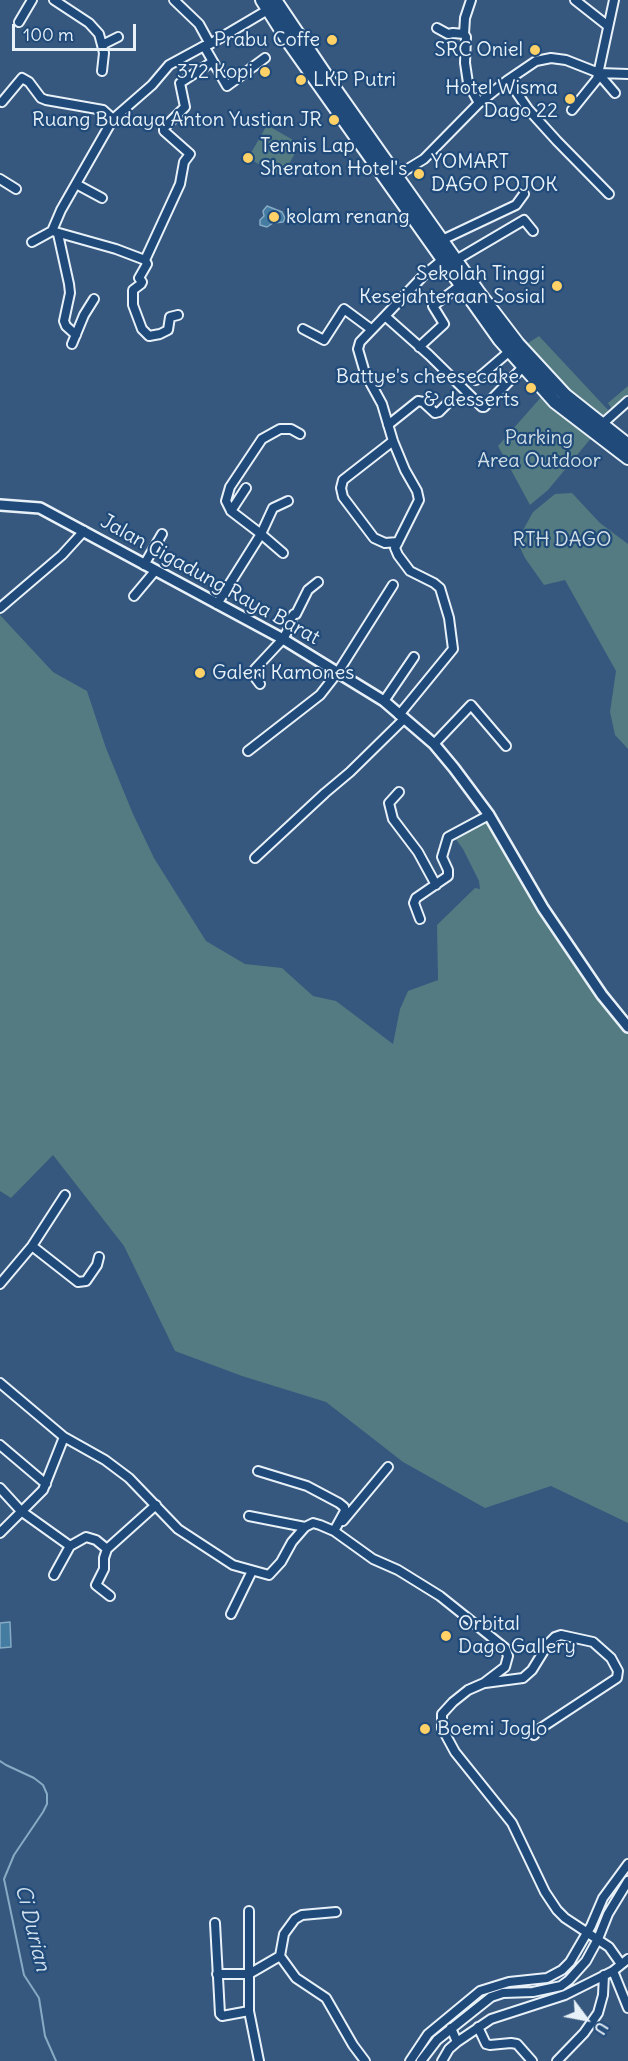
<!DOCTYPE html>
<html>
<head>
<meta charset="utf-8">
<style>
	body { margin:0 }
	#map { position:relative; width:628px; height:2061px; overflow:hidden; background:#36577e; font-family:Delius,sans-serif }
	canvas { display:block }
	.north { position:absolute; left:556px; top:1989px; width:60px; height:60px; -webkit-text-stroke:4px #1f4a7a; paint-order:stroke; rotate:122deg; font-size:16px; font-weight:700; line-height:24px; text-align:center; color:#e8f1f8 }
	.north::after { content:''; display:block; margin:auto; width:21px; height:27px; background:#e8f1f8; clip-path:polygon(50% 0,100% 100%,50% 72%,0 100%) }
	.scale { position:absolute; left:12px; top:24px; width:124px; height:27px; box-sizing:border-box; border:3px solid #e8f1f8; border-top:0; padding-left:8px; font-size:18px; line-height:21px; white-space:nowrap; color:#e8f1f8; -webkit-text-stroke:4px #1f4a7a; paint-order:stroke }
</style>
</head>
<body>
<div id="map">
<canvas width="628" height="2061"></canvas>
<div class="north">U</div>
<div class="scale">100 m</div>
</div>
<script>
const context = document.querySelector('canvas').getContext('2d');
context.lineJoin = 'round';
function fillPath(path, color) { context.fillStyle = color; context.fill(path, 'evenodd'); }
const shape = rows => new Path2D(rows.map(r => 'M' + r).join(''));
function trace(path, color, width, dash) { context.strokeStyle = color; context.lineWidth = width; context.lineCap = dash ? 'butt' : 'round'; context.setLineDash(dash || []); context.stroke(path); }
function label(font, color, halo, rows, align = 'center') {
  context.font = font + ' Delius,sans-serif'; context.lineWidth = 4.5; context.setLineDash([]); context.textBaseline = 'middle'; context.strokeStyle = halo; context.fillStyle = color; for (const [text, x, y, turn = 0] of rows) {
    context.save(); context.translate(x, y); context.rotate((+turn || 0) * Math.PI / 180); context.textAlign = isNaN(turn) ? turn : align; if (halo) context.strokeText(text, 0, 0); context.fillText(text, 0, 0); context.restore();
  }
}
const green = shape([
	[267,125,300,144,282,177,248,158],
	[539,336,609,411,600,420,563,390,525,345],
	[628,386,628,398,613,411,608,403],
	[542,396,592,437,548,490,530,505,498,446],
	[572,493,600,523,628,544,628,749,615,735,610,712,616,671,565,580,544,585,525,558,517,541,533,512,555,494],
	[0,615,53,672,87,691,106,748,133,814,154,858,206,941,245,964,282,968,313,996,336,1001,393,1044,400,1009,408,991,438,980,437,925,475,888,480,889,479,881,463,849,452,834,489,815,535,895,628,1025,628,1523,551,1486,485,1508,403,1462,326,1402,242,1376,175,1351,124,1246,53,1155,11,1198,0,1191]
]);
const water = shape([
	[267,206,282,212,285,218,283,222,273,223,267,227,260,225,260,220,264,216,263,211,267,206],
	[10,1622,11,1647,0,1648,0,1623,10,1622]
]);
const stream = shape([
	[0,1761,6,1765,34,1778,43,1785,47,1794,47,1804,43,1812,14,1855,4,1879,24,1975,39,1998,45,2036,56,2061]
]);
const minor = shape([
	[54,0,89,23,99,34,102,45,118,37],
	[174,0,199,24,210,44],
	[471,0,465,18,464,34,466,37,465,63,468,83,479,103],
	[575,0,608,26],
	[19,22,32,0],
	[437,28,448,34,453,33,464,34],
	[102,45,104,53,102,71],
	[204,46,227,86,265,58],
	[602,74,603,79,615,93],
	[508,80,528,109,557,141,609,194],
	[2,102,22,78,29,82,41,98,46,100,103,110,113,119],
	[572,110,597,79,614,0],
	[393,178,424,159,479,103,508,80,536,61,551,58,566,60,599,73,628,74],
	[0,179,16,189],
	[76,184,102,198],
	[52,231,61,210,113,119,152,85,169,65,204,46,210,44,271,8],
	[52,231,116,249,145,260,147,264,139,278,142,282,141,284,133,290,133,305,142,329,149,336,160,334,168,330,170,317,178,315],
	[58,234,69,284,70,293,64,321,66,326,76,335],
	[442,240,516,205,524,194],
	[32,242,52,231],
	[145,260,180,184,184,162,190,154,164,131,164,128,185,107,180,83,212,62],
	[456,260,524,220,533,231],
	[385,316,424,275,442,260],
	[303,329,324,340,344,309,371,329],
	[72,344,84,315,94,299],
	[419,347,444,324,433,306,461,285],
	[476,380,511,350],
	[388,425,418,401,423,402,435,413,439,412,447,404],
	[600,426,628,401],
	[393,441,343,480,341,488,343,497,374,538,385,543,398,542],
	[288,501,273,508,261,534,231,511,226,501,230,487,262,439,280,429,291,429,300,434],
	[231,511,246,488],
	[144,565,162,534],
	[134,596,155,571],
	[217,604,261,534,283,553],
	[0,608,62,555,84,531],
	[260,684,254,676,255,669,283,639,292,623,289,621,294,614,296,614,308,590,318,582],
	[384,701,414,657],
	[399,715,453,649,449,618,440,588,434,583,410,571,398,555,395,548,419,500,417,491,405,470,393,441,382,404,365,373,358,349,360,342,385,316,429,355,482,407,484,407,523,367],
	[434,744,471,705,506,746],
	[248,751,320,695,338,672,393,585],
	[399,792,389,803,393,819,418,852,436,885],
	[255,858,325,793,350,772,404,719],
	[420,919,414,903,416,898,448,876,448,870,442,857,448,837,489,815],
	[32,1246,78,1282,86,1281,97,1265,99,1257],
	[0,1284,32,1246,65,1195],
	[0,1383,64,1437,105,1460,129,1478,178,1529,233,1565,269,1575,281,1562,292,1542,305,1527,313,1523,320,1525,334,1531,373,1559,398,1570,440,1596,505,1648,508,1656,505,1667,484,1683,468,1690,453,1702,442,1714,442,1728,455,1752,512,1823,545,1892,557,1910,565,1918,609,1947,621,1964],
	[0,1445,46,1484],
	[258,1471,307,1486,339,1503,344,1507,345,1511,334,1531],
	[0,1488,21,1511,70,1546,86,1537,96,1540,107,1549,156,1505],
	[249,1516,305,1527],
	[343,1521,388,1467],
	[0,1533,43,1490,64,1437],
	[107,1549,104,1558,104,1569,96,1585,110,1596],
	[54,1575,70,1546],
	[231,1614,252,1571],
	[485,1683,523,1678,532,1670,548,1644,555,1637,561,1635,593,1642,611,1658,618,1671,617,1678,538,1730,534,1735],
	[249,1911,249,2011,259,2061],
	[336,1912,302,1915,295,1919,284,1934,280,1956,296,1978,326,1998,353,2045,365,2061],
	[215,1923,220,2014,222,2016,249,2011],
	[628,1959,613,1971,628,2008],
	[217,1974,249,1974,280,1956],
	[478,2027,486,2044,490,2045,511,2043,517,2044,532,2061],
	[457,2042,491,2019,565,1995,613,1971],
	[410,2061,428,2034,480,1991,509,1982,547,1978,562,1970,570,1962,591,1926,603,1898,628,1864],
	[421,2061,437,2040,491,1997,503,1993,533,1992,561,1986,569,1980,586,1961,598,1939,608,1914,628,1881],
	[442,2061,449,2049,457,2042,451,2028],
	[557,2061,584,2033,598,2013,603,1995,604,1975]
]);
const tertiary = shape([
	[0,505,40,508,283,639,384,701,434,744,454,768,489,815,543,908,602,995,628,1027]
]);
const primary = shape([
	[262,0,288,41,500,340,555,402,628,458],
	[275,0,335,89,479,293,518,344,565,395,628,445]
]);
const markers = [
	[332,40,6,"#ffd166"],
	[535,50,6,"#ffd166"],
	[265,72,6,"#ffd166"],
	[301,80,6,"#ffd166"],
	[570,99,6,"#ffd166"],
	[334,120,6,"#ffd166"],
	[248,158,6,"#ffd166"],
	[419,174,6,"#ffd166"],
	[274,217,6,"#ffd166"],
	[557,286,6,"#ffd166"],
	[531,388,6,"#ffd166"],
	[200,673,6,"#ffd166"],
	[446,1636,6,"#ffd166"],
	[425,1729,6,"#ffd166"]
];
const poiNames = [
	["Prabu Coffe",320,40],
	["SRC Oniel",523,50],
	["372 Kopi",253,72],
	["LKP Putri",313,80,"left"],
	["Hotel Wisma",558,88],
	["Dago 22",558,111],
	["Ruang Budaya Anton Yustian JR",322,120],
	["Tennis Lap",260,146,"left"],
	["Sheraton Hotel's",260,169,"left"],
	["YOMART",431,162,"left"],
	["DAGO POJOK",431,185,"left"],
	["kolam renang",286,217,"left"],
	["Sekolah Tinggi",545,274],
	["Kesejahteraan Sosial",545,297],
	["Battye's cheesecake",519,377],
	["& desserts",519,400],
	["Galeri Kamones",212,673,"left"],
	["Orbital",458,1624,"left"],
	["Dago Gallery",458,1647,"left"],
	["Boemi Joglo",437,1729,"left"]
];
const parkNames = [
	["Parking",539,438],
	["Area Outdoor",539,461],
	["RTH DAGO",562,540]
];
const streetNames = [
	["Jalan Cigadung Raya Barat",210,580,29]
];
const waterNames = [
	["Ci Durian",32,1928,76]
];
fillPath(green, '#547b81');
fillPath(water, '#457ca2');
trace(water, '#86abc4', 1.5);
trace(stream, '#86abc4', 2);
trace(minor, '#e8f1f8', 12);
trace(tertiary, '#e8f1f8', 14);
trace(primary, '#e8f1f8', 16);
trace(minor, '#1f4a7a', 8);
trace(tertiary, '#1f4a7a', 9);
trace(primary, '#1f4a7a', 12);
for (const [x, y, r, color] of markers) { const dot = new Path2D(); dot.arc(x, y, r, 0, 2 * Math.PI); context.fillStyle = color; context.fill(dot); trace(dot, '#1f4a7a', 2); }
label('20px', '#e8f1f8', '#1f4a7a', poiNames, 'right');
label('20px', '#d2dfe6', '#1f4a7a', parkNames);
label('20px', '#e8f1f8', '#1f4a7a', streetNames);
label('italic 21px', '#d0dfeb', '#1f4a7a', waterNames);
</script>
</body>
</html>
